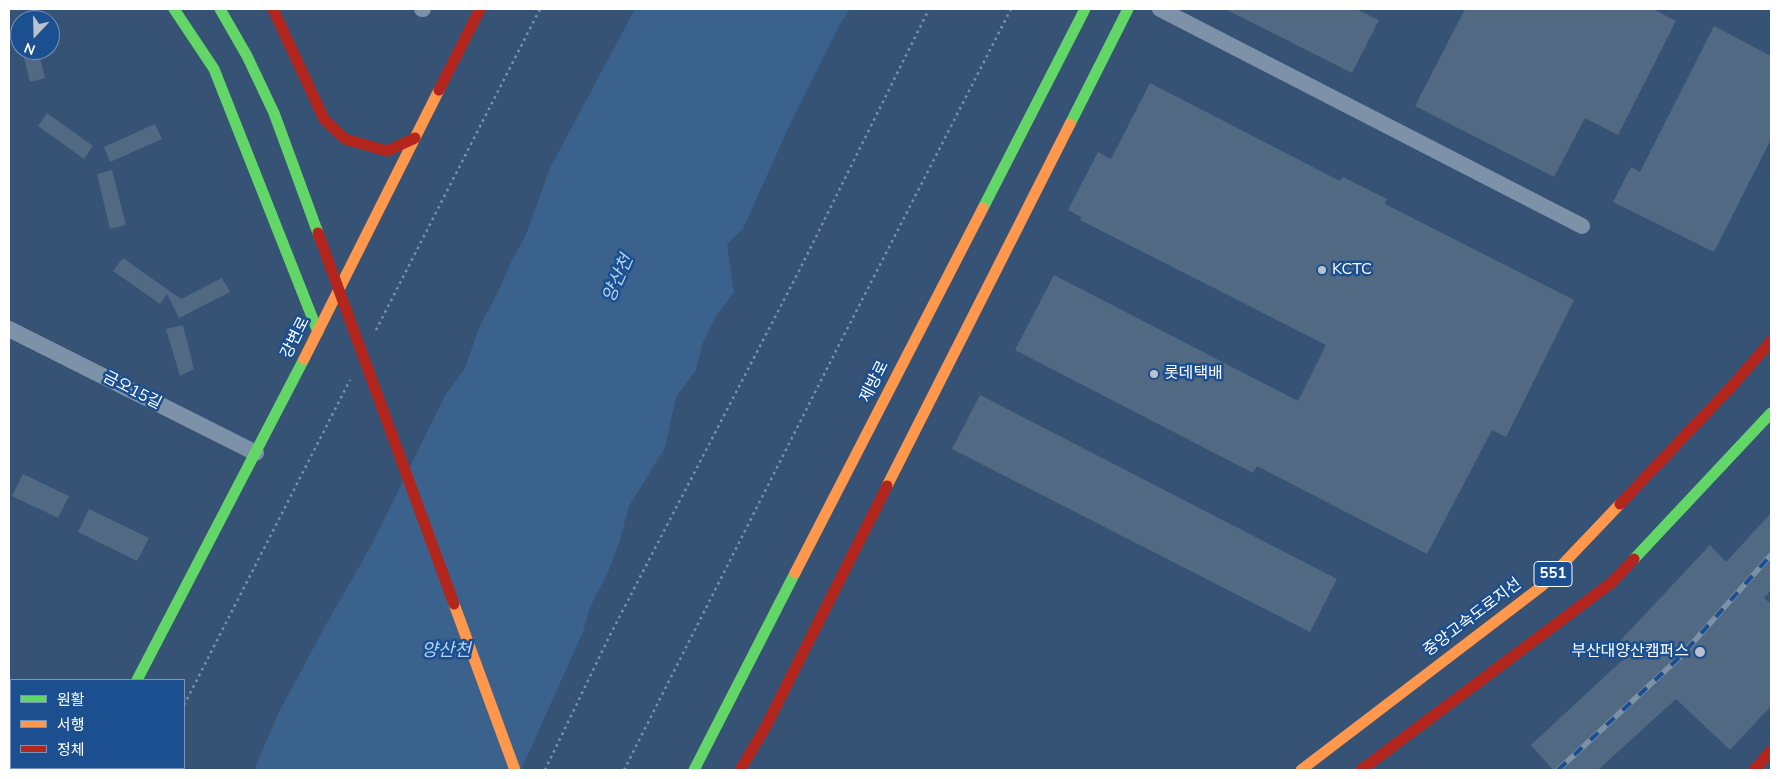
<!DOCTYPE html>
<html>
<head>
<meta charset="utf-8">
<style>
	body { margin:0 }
	#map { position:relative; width:1780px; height:779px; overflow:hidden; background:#365274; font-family:"Nunito Sans","Noto Sans KR",sans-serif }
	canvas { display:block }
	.frame { position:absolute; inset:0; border:10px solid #fff; pointer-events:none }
	.legend { position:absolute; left:10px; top:679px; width:175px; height:90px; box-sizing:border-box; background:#1b4f8f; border:1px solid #7695bc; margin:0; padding:6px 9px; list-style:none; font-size:15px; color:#fff }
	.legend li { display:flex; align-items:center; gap:10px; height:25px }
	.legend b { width:25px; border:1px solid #7695bc }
	.north { position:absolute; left:10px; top:10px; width:50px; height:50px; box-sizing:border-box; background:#1b4f8f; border:1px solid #7695bc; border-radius:50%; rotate:201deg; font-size:14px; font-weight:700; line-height:20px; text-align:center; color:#fff }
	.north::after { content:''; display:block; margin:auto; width:18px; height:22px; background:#b9c2ce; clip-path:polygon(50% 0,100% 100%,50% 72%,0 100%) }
</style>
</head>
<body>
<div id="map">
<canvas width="1780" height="779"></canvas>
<div class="frame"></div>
<ul class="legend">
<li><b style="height:6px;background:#63d668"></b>원활</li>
<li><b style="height:6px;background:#ff974d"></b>서행</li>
<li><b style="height:6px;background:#b3261e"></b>정체</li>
</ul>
<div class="north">N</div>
</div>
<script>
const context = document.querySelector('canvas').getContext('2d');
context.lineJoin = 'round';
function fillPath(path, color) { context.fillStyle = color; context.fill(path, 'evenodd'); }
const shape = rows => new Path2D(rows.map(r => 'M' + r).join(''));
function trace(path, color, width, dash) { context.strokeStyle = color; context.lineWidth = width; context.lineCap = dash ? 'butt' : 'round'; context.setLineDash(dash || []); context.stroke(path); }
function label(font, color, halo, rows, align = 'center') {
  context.font = font + ' "Nunito Sans","Noto Sans KR",sans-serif'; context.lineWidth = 5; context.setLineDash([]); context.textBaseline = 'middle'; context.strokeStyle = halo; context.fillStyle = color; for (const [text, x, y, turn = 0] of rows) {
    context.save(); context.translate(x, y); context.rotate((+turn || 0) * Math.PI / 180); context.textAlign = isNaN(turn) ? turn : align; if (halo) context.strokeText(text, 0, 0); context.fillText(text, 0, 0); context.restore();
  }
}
const water = shape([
	[635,9,850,9,840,24,790,124,743,229,727,244,734,292,716,316,702,345,696,370,676,397,665,448,629,506,619,543,608,572,590,607,583,632,521,770,254,770,279,712,329,619,371,546,445,396,465,368,479,328,498,292,512,260,525,237,550,168]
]);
const building = shape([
	[1225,9,1356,9,1379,20,1352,73],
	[1465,9,1653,9,1676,21,1618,135,1585,118,1554,177,1415,106],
	[1714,26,1771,56,1771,139,1714,252,1613,202,1631,167,1640,172],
	[22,50,38,50,45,78,30,82],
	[1150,83,1340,181,1343,177,1387,199,1385,204,1574,300,1506,437,1492,430,1427,554,1257,466,1253,473,1015,350,1054,275,1298,401,1326,345,1080,220,1081,217,1068,210,1098,152,1111,159],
	[47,113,93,146,84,159,38,126],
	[155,124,162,139,110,162,104,147],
	[112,170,126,225,110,229,97,174],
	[123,258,181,299,222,278,230,292,179,318,167,294,160,304,113,271],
	[183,325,194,369,180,376,166,329],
	[980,395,1337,579,1310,632,952,449],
	[23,474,69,496,58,518,12,496],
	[89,509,149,538,137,561,78,532],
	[1771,513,1771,590,1764,598,1771,604,1771,706,1730,750,1676,699,1598,770,1553,770,1531,745,1629,654,1618,643,1710,545,1726,562]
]);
const path = shape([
	[376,330,540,9],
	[184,705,350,380],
	[151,770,152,768],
	[545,770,609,637,799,271,929,9],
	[624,770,841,341,1011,9]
]);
const street = shape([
	[422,9,423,9],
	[1160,9,1582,226],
	[9,329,256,453]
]);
const fast = shape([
	[174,9,214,69,318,332],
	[1070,124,1128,9],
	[983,208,1085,9],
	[1634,559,1771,413],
	[137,680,304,359],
	[694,770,795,573]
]);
const slow = shape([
	[304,359,439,90],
	[887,486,1070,124],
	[795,573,983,208],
	[1301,770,1542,586,1620,504]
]);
const jam = shape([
	[273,9,324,119,345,139,387,151,415,138],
	[439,90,480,9],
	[1620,504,1732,386,1771,341],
	[91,770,92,768],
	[740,770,765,728,887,486],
	[1361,770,1611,583,1634,559],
	[1754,770,1771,751]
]);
const rail = shape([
	[1558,770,1681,656,1771,555]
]);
const fastBridge = shape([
	[220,9,247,56,274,113,318,233]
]);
const slowBridge = shape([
	[454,604,515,770]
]);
const jamBridge = shape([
	[318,233,454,604]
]);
const markers = [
	[1322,270,5,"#b9c2ce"],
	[1154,374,5,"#b9c2ce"],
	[1700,652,6,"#b9c2ce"]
];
const shields = [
	[1553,574,38]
];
const shieldNames = [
	["551",1553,574]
];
const poiNames = [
	["KCTC",1332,270],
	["롯데택배",1164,374],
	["부산대양산캠퍼스",1689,652,"right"]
];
const streetNames = [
	["강변로",296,338,-63],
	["제방로",875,382,-63],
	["금오15길",132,391,27],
	["중앙고속도로지선",1473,618,-37]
];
const waterNames = [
	["양산천",619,279,-66],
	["양산천",446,652]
];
fillPath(water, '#3b618d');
fillPath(building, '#526984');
trace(path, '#7d92a8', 2.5, [2.5, 4]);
trace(street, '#7d92a8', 16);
trace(fast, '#63d668', 11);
trace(slow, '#ff974d', 11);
trace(jam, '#b3261e', 11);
trace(rail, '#7e92a7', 5.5);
trace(rail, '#1b4f8f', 4, [11]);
trace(fastBridge, '#63d668', 11);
trace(slowBridge, '#ff974d', 11);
trace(jamBridge, '#b3261e', 11);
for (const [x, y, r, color] of markers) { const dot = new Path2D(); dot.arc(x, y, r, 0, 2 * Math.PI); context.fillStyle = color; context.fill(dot); trace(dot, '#1b4f8f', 2); }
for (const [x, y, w] of shields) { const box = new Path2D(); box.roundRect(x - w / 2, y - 12.5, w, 25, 4); context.fillStyle = '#1b4f8f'; context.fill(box); trace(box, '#fff', 1); }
label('bold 15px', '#fff', null, shieldNames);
label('16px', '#fff', '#1b4f8f', poiNames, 'left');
label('16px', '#fff', '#1b4f8f', streetNames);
label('italic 18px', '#b5d3f5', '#1b4f8f', waterNames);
</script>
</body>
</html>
